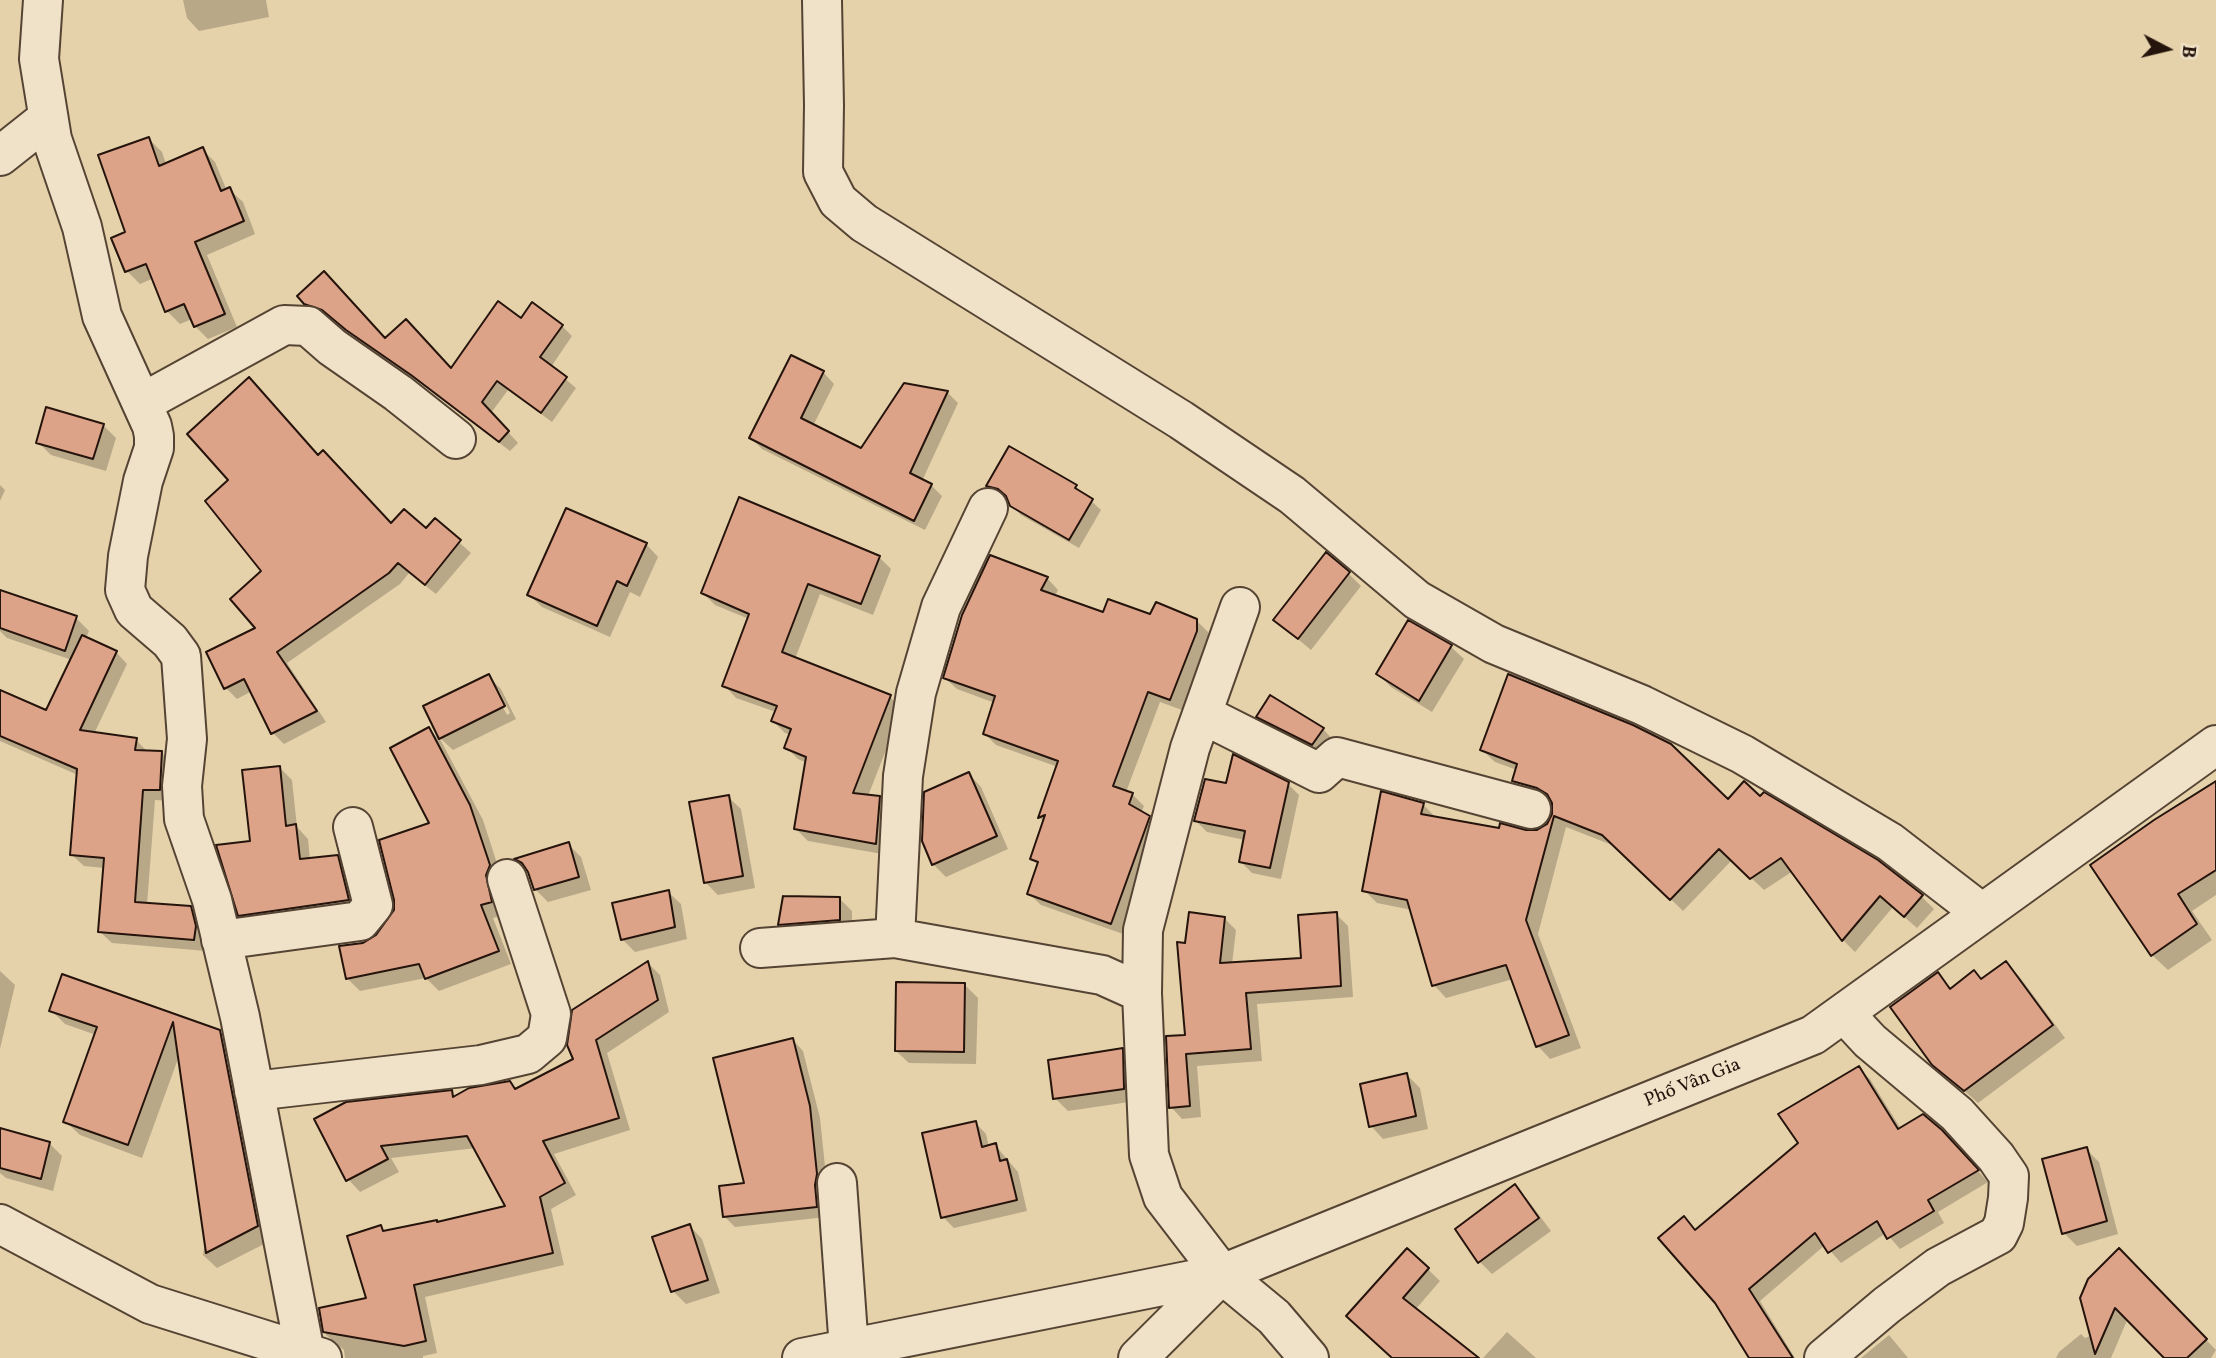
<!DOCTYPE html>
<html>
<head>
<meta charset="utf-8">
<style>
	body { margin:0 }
	#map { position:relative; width:2216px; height:1358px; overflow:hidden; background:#e6d2aa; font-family:Vollkorn,serif }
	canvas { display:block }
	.north { position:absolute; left:2132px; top:14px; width:70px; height:70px; -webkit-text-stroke:5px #efe2c8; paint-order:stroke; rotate:97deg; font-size:19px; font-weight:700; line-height:28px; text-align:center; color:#25140c }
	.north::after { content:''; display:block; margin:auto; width:24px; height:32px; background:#25140c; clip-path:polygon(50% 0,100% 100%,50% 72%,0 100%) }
</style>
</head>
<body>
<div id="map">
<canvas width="2216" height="1358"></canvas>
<div class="north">B</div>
</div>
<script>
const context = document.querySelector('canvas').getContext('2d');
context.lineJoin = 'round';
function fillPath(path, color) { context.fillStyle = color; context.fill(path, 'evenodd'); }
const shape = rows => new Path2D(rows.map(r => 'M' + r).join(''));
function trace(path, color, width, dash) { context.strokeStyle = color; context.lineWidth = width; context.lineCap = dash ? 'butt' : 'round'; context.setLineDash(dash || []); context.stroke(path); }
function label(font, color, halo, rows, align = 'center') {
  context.font = font + ' Vollkorn,serif'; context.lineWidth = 5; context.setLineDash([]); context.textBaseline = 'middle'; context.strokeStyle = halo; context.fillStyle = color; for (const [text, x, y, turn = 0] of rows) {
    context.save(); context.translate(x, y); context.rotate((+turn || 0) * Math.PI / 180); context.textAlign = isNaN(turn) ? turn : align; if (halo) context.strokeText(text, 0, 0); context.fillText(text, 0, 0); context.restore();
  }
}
const shadow = shape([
	[183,0,266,0,269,17,199,31,187,18],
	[149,139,162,152,166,164,202,149,215,162,227,191,230,190,243,202,255,234,207,255,237,327,208,339,195,326,192,319,180,324,167,311,154,278,140,284,127,271,114,239,128,233],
	[299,296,385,340,452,370,521,320,562,326,572,336,551,367,576,388,552,422,508,390,491,413,518,443,510,451,423,385,358,340,335,319,316,314],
	[823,372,834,384,813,426,861,450,947,392,958,403,922,481,931,485,942,496,925,530,762,449,751,438],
	[103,425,116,438,106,471,51,455,38,442],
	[319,457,392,525,426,530,435,521,471,553,436,594,409,573,400,584,287,663,326,722,284,744,273,733,252,691,237,699,226,688,258,628,263,571],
	[0,485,5,490,0,501],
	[989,486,1076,487,1101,510,1079,548,1021,515,1011,505,1009,497,998,495],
	[646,544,658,557,640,597,630,592,610,637,542,607,529,595],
	[879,557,891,569,873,615,820,594,795,659,890,697,902,709,868,796,879,798,891,810,888,855,808,841,796,829,807,763,798,759,786,747,791,735,785,733,773,721,776,712,736,698,725,686,749,619,715,605,703,593],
	[1348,573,1361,586,1311,650,1275,620],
	[1047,578,1058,590,1055,596,1104,614,1196,620,1208,632,1208,644,1182,710,1160,702,1126,792,1132,794,1144,806,1141,813,1160,829,1123,934,1041,905,1029,894,1039,866,1032,859,1044,823,1040,818,1058,767,996,745,985,734,995,703,957,689,945,678],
	[0,610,76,618,89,631,86,638,116,652,127,664,94,734,136,740,149,753,162,753,173,764,171,801,155,800,147,905,190,908,202,920,206,951,112,943,100,932,105,868,84,866,72,855,78,775,0,741,0,691,47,712,72,660,7,638,0,631],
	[1409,623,1451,647,1464,659,1432,712,1391,687,1378,674],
	[488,676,501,689,516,719,453,750,441,739,425,707],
	[494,689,498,689,510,713,507,715],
	[1258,717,1323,729,1335,742,1326,757,1271,729],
	[429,729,441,741,483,820,502,879,503,915,493,918,511,964,439,991,426,978,360,991,347,978,364,944,377,937,396,911,432,824],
	[1482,750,1728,801,1760,799,1921,896,1934,909,1917,928,1893,907,1855,952,1843,940,1793,871,1764,890,1732,860,1683,911,1617,847,1566,827,1538,934,1581,1048,1550,1059,1538,1046,1513,979,1446,998,1434,985,1412,910,1377,903,1364,890,1423,804,1435,817,1501,830,1538,832,1548,825,1554,814,1554,802,1527,793,1514,781,1517,770,1495,762],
	[279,767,292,780,297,827,308,839,310,860,337,857,350,870,360,913,252,927,240,915,252,843],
	[969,774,981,787,1008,849,946,877,933,864],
	[2216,783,2216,895,2192,911,2212,940,2168,970,2152,955],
	[1288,784,1299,795,1281,879,1252,873,1241,862,1245,840,1207,832,1196,821,1227,785],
	[728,797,741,809,755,888,718,895,705,882],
	[568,844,581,857,591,890,548,902,535,889,529,871,517,859],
	[668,892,681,904,687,939,635,952,622,939],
	[839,898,852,911,852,932,793,937,780,924],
	[1336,914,1348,926,1353,997,1257,1004,1262,1061,1197,1066,1201,1117,1182,1119,1171,1107,1186,1036,1187,945,1225,919,1236,930,1232,964,1303,960],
	[648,963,660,975,669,1012,607,1053,630,1130,554,1154,576,1195,551,1209,564,1265,425,1297,437,1353,423,1356,423,1358,345,1358,344,1350,326,1335,321,1309,368,1299,380,1227,386,1232,438,1224,508,1208,476,1148,391,1158,399,1172,360,1192,348,1179,316,1120,451,1092,456,1097,510,1083,517,1090,575,1060],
	[2006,963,2019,976,2065,1038,1978,1103,1937,1066,1938,975,1952,989,1982,980],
	[0,971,15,985,0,1049],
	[63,976,219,1031,234,1046,265,1234,264,1244,217,1268,203,1255,211,1200,179,1056,142,1158,80,1135,65,1121,96,1035,65,1024,51,1010],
	[965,985,978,998,976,1064,909,1063,896,1051],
	[793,1040,803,1051,820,1118,827,1186,826,1217,735,1227,724,1216,746,1184],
	[1122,1050,1135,1063,1136,1101,1068,1111,1055,1098],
	[1858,1068,1870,1079,1901,1129,1953,1143,1988,1182,1938,1212,1944,1223,1900,1249,1886,1233,1841,1263,1825,1245,1760,1301,1795,1358,1751,1358,1696,1231,1800,1143],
	[1407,1075,1420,1088,1428,1129,1383,1139,1371,1126],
	[975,1122,986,1134,989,1147,995,1145,1018,1172,1027,1211,954,1228,943,1217],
	[0,1137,49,1143,62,1156,53,1191,6,1178,0,1173],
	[2086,1149,2099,1162,2118,1234,2077,1246,2064,1233],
	[1515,1187,1527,1199,1551,1231,1492,1274,1480,1262],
	[690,1226,702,1239,720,1293,686,1304,673,1291],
	[1408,1250,1440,1281,1415,1310,1477,1358,1393,1358],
	[2119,1250,2216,1350,2211,1358,2166,1358,2128,1318,2111,1358,2056,1358,2059,1352,2081,1334,2085,1338,2105,1330],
	[1507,1332,1536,1358,1483,1358],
	[1889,1335,1908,1358,1861,1358]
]);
const building = shape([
	[149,137,159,166,203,147,221,191,230,187,244,221,195,242,225,314,194,327,184,304,165,312,146,264,125,272,111,238,125,232,98,155,149,137],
	[324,271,385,338,406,319,451,368,498,301,521,318,532,302,563,325,540,357,567,377,541,413,497,381,482,402,509,431,499,442,411,375,346,330,322,310,304,304,297,296,324,271],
	[791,355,824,371,801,418,861,448,904,383,948,391,910,473,932,484,914,521,749,438,791,355],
	[249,377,318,455,323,450,391,523,404,509,426,528,435,518,461,540,425,585,398,563,389,573,277,652,317,711,271,734,244,679,224,689,206,652,255,628,230,599,261,571,205,501,228,480,187,434,249,377],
	[46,407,104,424,93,459,36,443,46,407],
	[1009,446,1077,485,1075,488,1093,499,1069,540,1010,506,1006,496,998,489,986,486,1009,446],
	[739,497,880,556,861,604,808,584,782,652,891,695,853,793,880,796,876,844,794,829,806,757,784,748,791,729,771,721,777,706,722,686,749,614,701,593,739,497],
	[566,508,647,543,627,586,617,581,597,626,527,595,566,508],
	[1326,552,1350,572,1298,639,1273,620,1326,552],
	[990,555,1048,577,1041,590,1103,612,1108,599,1150,614,1156,602,1197,619,1197,631,1170,700,1148,692,1113,786,1133,793,1129,804,1150,816,1111,924,1027,894,1038,862,1030,859,1045,815,1038,818,1058,761,983,734,995,696,943,678,962,615,990,555],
	[0,590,77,616,65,651,0,628,0,590],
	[1408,620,1452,645,1419,701,1376,674,1408,620],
	[82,635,117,651,80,730,137,738,135,750,162,751,160,790,143,790,135,902,191,906,196,926,194,940,98,932,104,858,70,855,77,769,0,736,0,690,46,710,82,635],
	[489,674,505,706,439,739,423,706,489,674],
	[1508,674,1633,725,1671,744,1728,799,1744,781,1760,796,1764,792,1878,860,1923,895,1904,917,1880,896,1842,941,1781,858,1750,879,1719,849,1670,900,1602,835,1554,816,1526,920,1569,1035,1536,1047,1506,965,1432,986,1407,900,1362,891,1381,791,1424,803,1421,814,1499,828,1500,823,1526,830,1537,830,1547,824,1552,814,1552,803,1547,794,1537,788,1512,781,1517,764,1480,750,1508,674],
	[1270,695,1324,728,1312,745,1256,717,1270,695],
	[429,727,470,805,490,865,486,875,492,902,481,905,499,951,425,979,419,964,346,979,339,946,363,943,376,935,394,910,394,900,379,840,429,823,390,748,429,727],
	[1233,754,1289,782,1270,868,1239,862,1245,831,1194,821,1205,779,1226,783,1233,754],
	[280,766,286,826,296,824,300,859,338,855,349,900,238,916,216,845,250,841,242,770,280,766],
	[969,772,997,836,932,865,922,841,924,792,969,772],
	[2216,781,2216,870,2178,894,2197,924,2151,956,2090,865,2154,820,2216,781],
	[729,795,743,876,704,883,689,802,729,795],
	[569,842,579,877,534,890,528,872,522,863,514,859,569,842],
	[669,890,675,927,621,940,612,903,669,890],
	[783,896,840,897,840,920,778,925,783,896],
	[1189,912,1225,917,1220,963,1301,958,1298,915,1337,912,1341,986,1246,993,1251,1049,1186,1054,1190,1106,1169,1108,1166,1036,1185,1035,1177,942,1185,943,1189,912],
	[648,961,658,1000,596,1040,619,1118,543,1141,565,1183,540,1197,553,1253,414,1285,426,1341,404,1346,323,1332,319,1308,366,1298,347,1236,381,1225,383,1231,437,1220,437,1222,505,1206,467,1136,381,1146,388,1159,346,1181,314,1119,346,1102,452,1090,453,1097,469,1088,510,1081,515,1089,573,1059,567,1045,572,1010,648,961],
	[2006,961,2053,1025,1964,1091,1932,1065,1890,1007,1938,972,1950,989,1974,970,1981,979,2006,961],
	[62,974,220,1030,258,1226,206,1253,173,1022,128,1145,63,1122,97,1027,49,1011,62,974],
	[896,982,965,983,964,1052,895,1051,896,982],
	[793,1038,810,1106,817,1174,815,1185,817,1207,723,1217,719,1186,744,1183,713,1058,793,1038],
	[1123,1048,1124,1089,1053,1099,1048,1060,1123,1048],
	[1859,1066,1898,1129,1923,1114,1942,1130,1979,1170,1928,1200,1934,1211,1887,1239,1877,1221,1828,1253,1815,1233,1749,1289,1793,1358,1749,1358,1715,1303,1658,1238,1684,1216,1695,1230,1798,1143,1778,1114,1859,1066],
	[1407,1073,1416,1116,1369,1127,1360,1084,1407,1073],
	[976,1121,982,1147,996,1143,1000,1161,1007,1159,1017,1200,941,1218,922,1133,976,1121],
	[0,1128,50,1142,41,1179,0,1168,0,1128],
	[2087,1147,2107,1221,2062,1234,2042,1159,2087,1147],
	[1515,1184,1539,1218,1478,1263,1455,1229,1515,1184],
	[690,1224,708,1280,671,1292,652,1237,690,1224],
	[1407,1248,1429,1268,1403,1298,1479,1358,1392,1358,1346,1316,1407,1248],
	[2119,1248,2207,1339,2187,1358,2164,1358,2115,1308,2095,1354,2080,1298,2088,1279,2119,1248]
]);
const street = shape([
	[43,0,39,59,52,139,82,227,102,316,152,426,154,436,154,448,143,481,128,556,125,590,134,610,170,641,181,656,187,739,182,786,184,819,212,900,240,1017,305,1353],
	[822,0,824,105,823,172,838,201,864,223,1181,420,1292,495,1417,600,1494,644,1642,705,1742,754,1890,842,1982,913],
	[0,156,48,118],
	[142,403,284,325,308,326,332,347,398,393,456,439],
	[1240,607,1190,748,1143,930,1142,993,1149,1155,1163,1197,1222,1274,1274,1317,1309,1358],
	[1202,714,1319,773,1337,757,1531,809],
	[895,938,903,776,916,693,941,607,988,508],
	[221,940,360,921,373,905,353,827],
	[760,948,895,938,1102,975,1142,993],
	[254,1091,481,1065,528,1054,547,1038,551,1014,507,879],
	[837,1183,849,1349],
	[0,1224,150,1304,322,1358],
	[802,1358,1222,1274],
	[1138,1358,1222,1274,1813,1035,2216,745],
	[1824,1358,1887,1305,1938,1267,1998,1235,2004,1223,2008,1198,2009,1176,1996,1157,1957,1114,1870,1041,1844,1013]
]);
const streetNames = [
	["Phố Vân Gia",1693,1084,-22]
];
fillPath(shadow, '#0003');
fillPath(building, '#dda389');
trace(building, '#25140c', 2);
trace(street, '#554434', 42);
trace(street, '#efe2c8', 38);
label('19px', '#25140c', '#efe2c8', streetNames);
</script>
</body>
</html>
